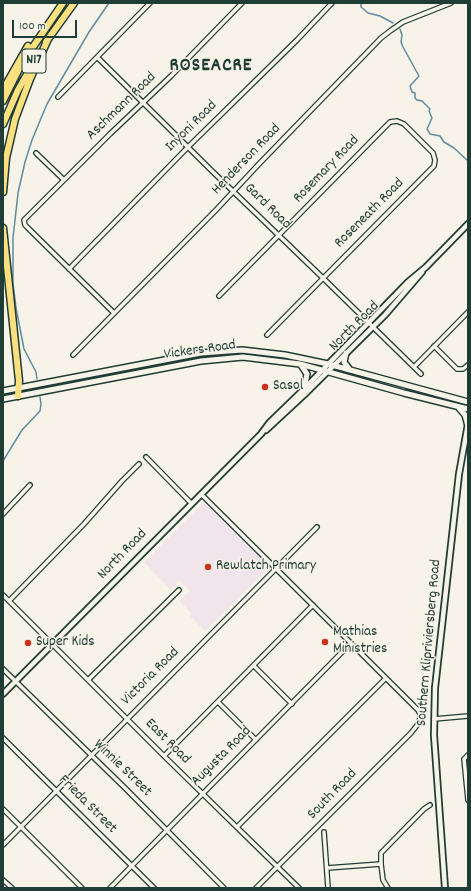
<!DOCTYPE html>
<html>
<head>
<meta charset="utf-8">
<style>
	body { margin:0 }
	#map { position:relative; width:471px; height:891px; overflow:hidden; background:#f7f3e8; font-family:Dekko,sans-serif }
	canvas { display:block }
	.frame { position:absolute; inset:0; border:4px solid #1f3d34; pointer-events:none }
	.scale { position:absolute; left:12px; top:20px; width:65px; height:18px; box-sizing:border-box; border:2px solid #1f3d34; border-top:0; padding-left:5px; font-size:12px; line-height:14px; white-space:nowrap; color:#1f3d34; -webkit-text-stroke:3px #f7f3e8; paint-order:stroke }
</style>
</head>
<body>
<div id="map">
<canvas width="471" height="891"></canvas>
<div class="frame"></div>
<div class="scale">100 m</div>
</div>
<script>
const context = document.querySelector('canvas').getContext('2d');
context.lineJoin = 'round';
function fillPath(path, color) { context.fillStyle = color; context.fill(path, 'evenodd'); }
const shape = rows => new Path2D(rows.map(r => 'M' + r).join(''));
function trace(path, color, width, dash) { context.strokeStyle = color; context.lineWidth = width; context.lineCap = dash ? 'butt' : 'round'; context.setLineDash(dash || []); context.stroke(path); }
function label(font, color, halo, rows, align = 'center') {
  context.font = font + ' Dekko,sans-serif'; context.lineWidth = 3; context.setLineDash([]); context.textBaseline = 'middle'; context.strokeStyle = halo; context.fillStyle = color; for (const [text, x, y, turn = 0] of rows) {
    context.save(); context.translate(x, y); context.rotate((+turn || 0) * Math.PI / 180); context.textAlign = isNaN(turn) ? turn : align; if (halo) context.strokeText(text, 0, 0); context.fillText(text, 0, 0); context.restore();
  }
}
const built = shape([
	[204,502,267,564,267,570,205,631,190,616,192,614,179,601,190,591,179,580,171,590,144,562]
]);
const stream = shape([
	[361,3,361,7,368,13,380,16,393,23],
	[400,29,402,35,401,42,403,47,419,76,410,86,412,92,415,93,415,98,417,100,422,101,430,109,429,111,432,118,427,129,429,132,430,134,440,136,444,142,454,148,468,161],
	[37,379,36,372,24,349,16,308,13,283,13,238,18,193,25,162,32,140,47,104,89,32,109,3],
	[3,461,22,430,40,411,41,404,40,397]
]);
const minor = shape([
	[97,57,212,171,323,278,421,374],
	[58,97,150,3],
	[36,153,64,180],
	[69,269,188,147,297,40,332,3],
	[219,296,390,122,397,121,404,124,433,153,435,160,434,166,267,335],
	[114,313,29,229,25,225,24,220,110,134,171,76,242,3],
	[434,346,457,369,463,369,468,365],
	[73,355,216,210,259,164,381,38,390,31,403,22,451,3],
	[414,367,468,312],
	[146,457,191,503],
	[201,494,418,710,421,716,418,724,411,733,256,888],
	[3,514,30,485],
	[3,595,164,756,299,888],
	[9,601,84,524,122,481,139,464],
	[254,666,292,704],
	[3,669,125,788,224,888],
	[88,680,179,590],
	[218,702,256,740],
	[434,719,468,716],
	[3,738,154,888],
	[468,755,464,759,468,800],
	[164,756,313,605],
	[3,809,82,888],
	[237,827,386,678],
	[324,832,328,888],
	[3,845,317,527],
	[327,868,381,864],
	[3,880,12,888],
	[110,888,351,643],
	[388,888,383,880,381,864,381,853,424,809,430,805]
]);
const tertiary = shape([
	[266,430,307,392,385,315,422,272],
	[3,694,261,434,270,422,304,389,408,282,426,267,468,224],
	[445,888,434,735,435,688,459,474,468,424]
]);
const secondary = shape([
	[346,353,344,362,350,370],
	[301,365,307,374,304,389],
	[3,391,201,353,242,350,285,355,328,364,468,402],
	[3,399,201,361,243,357,300,364,404,393,468,409],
	[459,408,465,415,468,426]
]);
const motorway = shape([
	[46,42,74,3],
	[3,90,28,46],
	[3,101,22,63,63,3],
	[3,124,18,90,37,57],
	[3,192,6,158,15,119,30,79,48,39],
	[3,228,19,381,18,396]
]);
const markers = [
	[265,387,4,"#c8321e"],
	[208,567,4,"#c8321e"],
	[325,642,4,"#c8321e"],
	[28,643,4,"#c8321e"]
];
const shields = [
	[34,61,24]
];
const shieldNames = [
	["N17",34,61]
];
const streetNames = [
	["Aschmann Road",122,107,-44],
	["Inyoni Road",192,127,-45],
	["Henderson Road",247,160,-46],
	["Rosemary Road",327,170,-46],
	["Gard Road",267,207,44],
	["Roseneath Road",370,214,-45],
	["North Road",355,327,-45],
	["Vickers Road",200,351,-8],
	["North Road",123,555,-46],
	["Southern Klipriviersberg Road",430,643,-85],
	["Victoria Road",151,677,-45],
	["East Road",167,742,45],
	["Augusta Road",222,757,-45],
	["Winnie Street",122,769,44],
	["South Road",333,795,-46],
	["Frieda Street",87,805,45]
];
const poiNames = [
	["Sasol",273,387],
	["Rewlatch Primary",216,567],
	["Mathias",333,633],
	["Ministries",333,650],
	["Super Kids",36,643]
];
const districtNames = [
	["ROSEACRE",211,67]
];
fillPath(built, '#f1e5eb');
trace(stream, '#608ba0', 1.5);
trace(minor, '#1f3d34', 6);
trace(tertiary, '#1f3d34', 8);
trace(secondary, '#1f3d34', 8);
trace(motorway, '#1f3d34', 9);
trace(minor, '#f7f3e8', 3.5);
trace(tertiary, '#f7f3e8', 4.5);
trace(secondary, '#f7f3e8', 5);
trace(motorway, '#fce080', 6);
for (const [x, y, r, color] of markers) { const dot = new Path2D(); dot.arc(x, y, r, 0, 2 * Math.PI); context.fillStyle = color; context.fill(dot); trace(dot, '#f7f3e8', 1.5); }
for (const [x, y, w] of shields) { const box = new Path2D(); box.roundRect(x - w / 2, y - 12, w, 24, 3); context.fillStyle = '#f7f3e8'; context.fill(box); trace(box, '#1f3d34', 1); }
label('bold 14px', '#1f3d34', null, shieldNames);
label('15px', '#1f3d34', '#f7f3e8', streetNames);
label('15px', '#1f3d34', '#f7f3e8', poiNames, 'left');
context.letterSpacing = '1px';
label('bold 19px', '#1f3d34', '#f7f3e8', districtNames);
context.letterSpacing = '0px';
</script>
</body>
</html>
